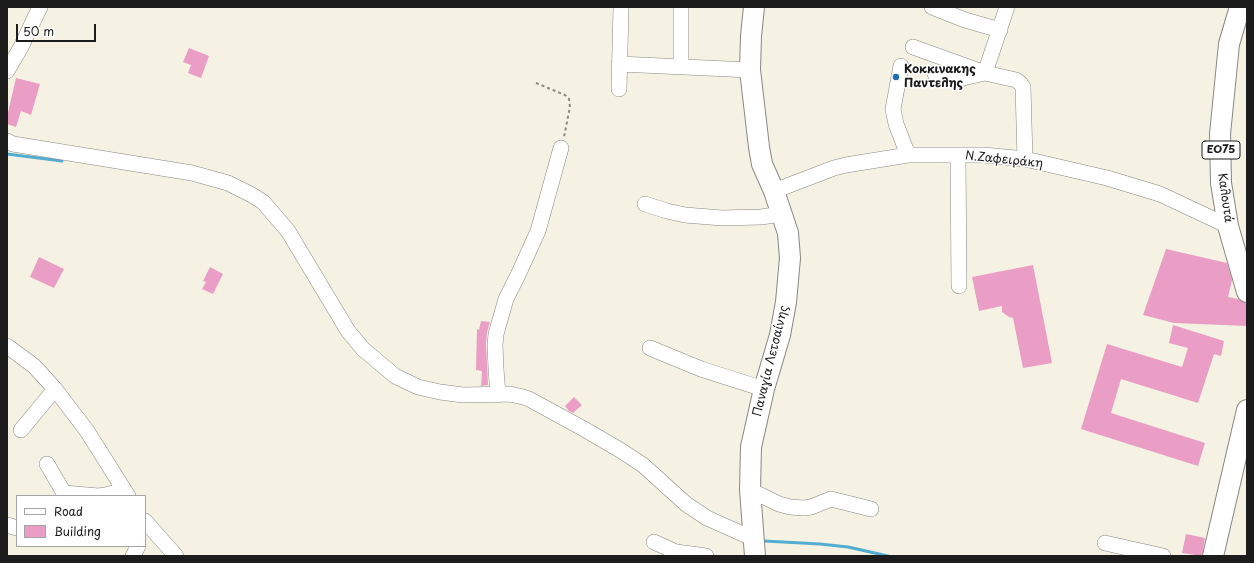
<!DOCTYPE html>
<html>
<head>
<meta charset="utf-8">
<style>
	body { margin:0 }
	#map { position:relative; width:1254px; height:563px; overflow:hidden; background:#f5f2e3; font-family:"Playpen Sans",sans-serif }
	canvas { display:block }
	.frame { position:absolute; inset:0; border:8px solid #1c1c1c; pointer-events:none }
	.legend { position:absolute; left:16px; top:495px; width:130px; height:52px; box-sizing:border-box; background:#fff; border:1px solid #a4a4a4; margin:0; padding:5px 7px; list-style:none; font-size:12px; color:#1c1c1c }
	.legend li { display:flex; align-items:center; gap:8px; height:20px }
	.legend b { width:20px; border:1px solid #a4a4a4 }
	.scale { position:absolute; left:16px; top:24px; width:80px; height:18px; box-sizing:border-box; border:2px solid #1c1c1c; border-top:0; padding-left:5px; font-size:12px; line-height:14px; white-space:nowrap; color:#1c1c1c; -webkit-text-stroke:3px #fff; paint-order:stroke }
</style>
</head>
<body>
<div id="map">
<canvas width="1254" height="563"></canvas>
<div class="frame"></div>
<ul class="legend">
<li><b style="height:5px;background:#fff"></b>Road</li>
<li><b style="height:11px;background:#ea9dc5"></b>Building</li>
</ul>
<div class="scale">50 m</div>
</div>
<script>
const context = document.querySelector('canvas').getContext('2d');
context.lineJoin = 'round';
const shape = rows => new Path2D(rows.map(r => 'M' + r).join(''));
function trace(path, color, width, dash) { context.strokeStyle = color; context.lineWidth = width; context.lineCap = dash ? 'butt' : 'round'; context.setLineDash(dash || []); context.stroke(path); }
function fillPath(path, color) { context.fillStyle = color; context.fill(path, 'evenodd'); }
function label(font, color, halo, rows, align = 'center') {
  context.font = font + ' "Playpen Sans",sans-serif'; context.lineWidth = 3; context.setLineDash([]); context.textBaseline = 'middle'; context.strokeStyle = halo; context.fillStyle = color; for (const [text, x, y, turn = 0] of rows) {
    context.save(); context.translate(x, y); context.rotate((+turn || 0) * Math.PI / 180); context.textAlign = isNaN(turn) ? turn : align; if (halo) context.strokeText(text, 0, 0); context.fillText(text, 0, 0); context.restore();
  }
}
const stream = shape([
	[7,154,62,161],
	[764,541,820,544,848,547,888,556]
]);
const building = shape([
	[189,48,209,56,201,78,188,73,191,65,183,62],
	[16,78,40,84,31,115,21,111,16,127,7,124,7,117],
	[1166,249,1227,263,1232,280,1228,297,1238,299,1246,303,1247,306,1247,326,1174,323,1143,315],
	[39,257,64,269,54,288,30,277],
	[1033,265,1052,363,1023,368,1013,318,1009,317,1002,312,1002,306,979,311,972,277],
	[210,267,223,274,213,294,202,289,206,282,203,281],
	[481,321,490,322,487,332,486,344,488,385,481,386,482,371,476,370,477,329,479,330],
	[1173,325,1224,341,1221,356,1214,354,1198,403,1121,379,1111,413,1205,443,1198,466,1081,429,1107,344,1182,367,1188,348,1169,343],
	[574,397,582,405,573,413,569,411,565,406],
	[1186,534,1205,538,1202,556,1182,553]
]);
const path = shape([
	[536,83,565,95,569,99,570,107,564,137]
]);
const minor = shape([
	[681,7,681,67],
	[932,7,965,20,1000,30],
	[1007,7,985,73,1016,80,1020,83,1023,87,1025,159],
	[913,47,985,73],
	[619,64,750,70],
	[901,66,893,109,896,124,908,155],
	[7,71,21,47,40,7],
	[935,74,963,78,985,73],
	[619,89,621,7],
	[7,141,13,144,44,149,192,173,228,183,252,195,263,202,288,231,348,331,363,349,395,376,418,387,440,392,463,395,510,394,523,397,529,399,584,429,620,450,643,465,686,504,707,518,754,539],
	[958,155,959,286],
	[774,191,834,168,846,165,908,155,984,155,1025,159,1107,178,1160,194,1228,226],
	[645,204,667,211,685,215,722,218,761,217,782,214],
	[7,346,34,366,55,389,87,431,128,496],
	[650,348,701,369,764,389],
	[498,395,496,369,495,345,496,334,506,299,518,275,538,231,561,148],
	[21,430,55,389],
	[47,464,64,493,98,496,106,495,124,490],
	[750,490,779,504,790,507,804,508,811,507,831,499,871,509],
	[145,521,176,556],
	[7,525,17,528],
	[654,542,676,552,706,556],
	[1105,543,1163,556],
	[133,556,138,546]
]);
const major = shape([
	[754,7,751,36,750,70,759,147,762,164,774,191,788,233,790,258,786,302,780,335,764,389,751,447,750,490,755,556],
	[1240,7,1229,44,1220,134,1221,183,1228,226,1247,292],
	[1213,556,1247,410]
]);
const markers = [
	[896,77,4,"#1f6fb2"]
];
const shields = [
	[1221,150,38]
];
const shieldNames = [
	["ΕΟ75",1221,150]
];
const poiNames = [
	["Κοκκινακης",904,70],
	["Παντελης",904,84]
];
const streetNames = [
	["Ν.Ζαφειράκη",1004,160,6],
	["Καλουτά",1225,198,82],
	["Παναγία Λετσαίνης",771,361,-76]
];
trace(stream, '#52add0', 3);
fillPath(building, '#ea9dc5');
trace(minor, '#888780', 16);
trace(major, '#888780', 22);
trace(path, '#888780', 2, [3, 3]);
trace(minor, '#fff', 15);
trace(major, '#fff', 20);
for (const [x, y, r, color] of markers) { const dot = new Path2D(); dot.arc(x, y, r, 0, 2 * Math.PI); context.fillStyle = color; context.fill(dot); trace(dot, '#fff', 1.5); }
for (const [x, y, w] of shields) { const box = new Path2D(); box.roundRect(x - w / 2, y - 9, w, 18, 3); context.fillStyle = '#fff'; context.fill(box); trace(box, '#1c1c1c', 1); }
label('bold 11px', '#1c1c1c', null, shieldNames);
label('bold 12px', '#1c1c1c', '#fff', poiNames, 'left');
label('12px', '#1c1c1c', '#fff', streetNames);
</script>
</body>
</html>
